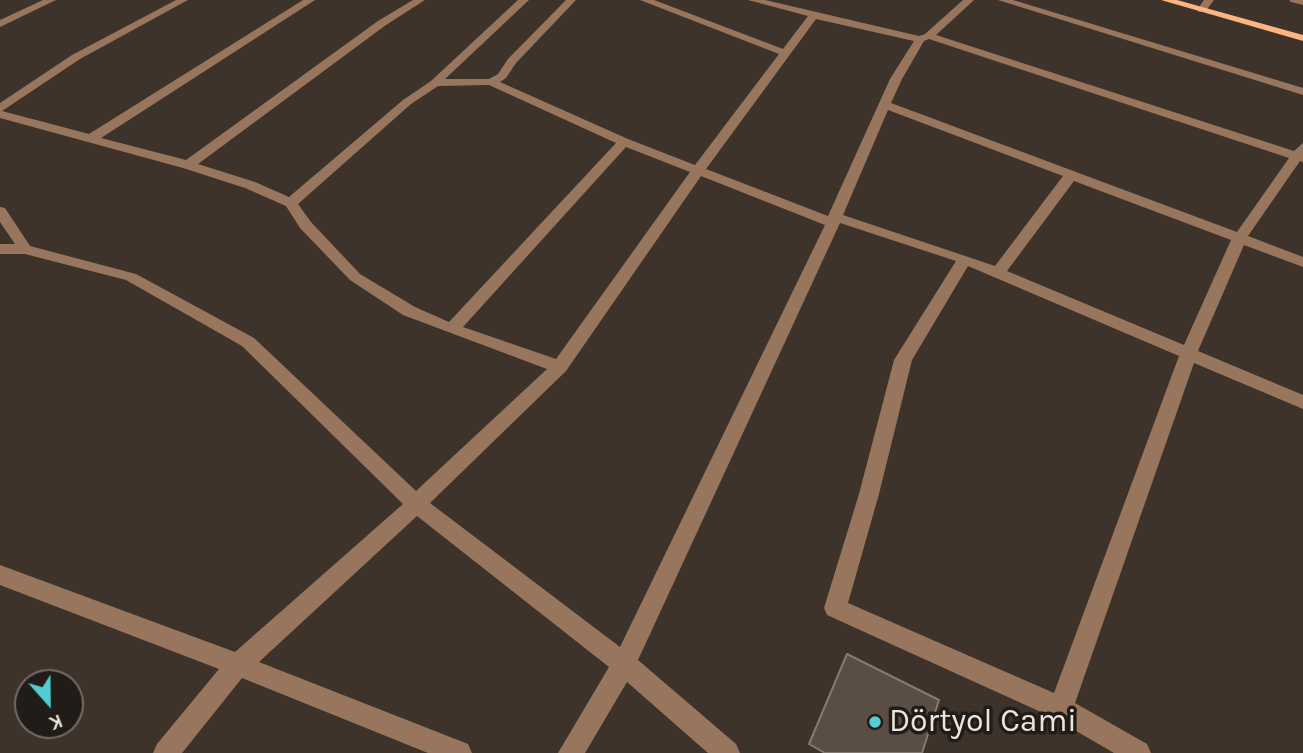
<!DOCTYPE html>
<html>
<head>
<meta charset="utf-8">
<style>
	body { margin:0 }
	#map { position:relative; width:1303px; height:753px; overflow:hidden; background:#3e332a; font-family:Karla,sans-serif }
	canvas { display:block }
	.north { position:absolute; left:14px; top:669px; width:70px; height:70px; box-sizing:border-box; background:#211c18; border:2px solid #726c68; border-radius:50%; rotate:159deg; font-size:19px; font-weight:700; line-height:28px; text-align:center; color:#ece5df }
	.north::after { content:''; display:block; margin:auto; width:24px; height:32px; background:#52cdd0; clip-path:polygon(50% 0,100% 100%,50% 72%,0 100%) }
</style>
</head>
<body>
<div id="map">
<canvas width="1303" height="753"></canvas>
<div class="north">K</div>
</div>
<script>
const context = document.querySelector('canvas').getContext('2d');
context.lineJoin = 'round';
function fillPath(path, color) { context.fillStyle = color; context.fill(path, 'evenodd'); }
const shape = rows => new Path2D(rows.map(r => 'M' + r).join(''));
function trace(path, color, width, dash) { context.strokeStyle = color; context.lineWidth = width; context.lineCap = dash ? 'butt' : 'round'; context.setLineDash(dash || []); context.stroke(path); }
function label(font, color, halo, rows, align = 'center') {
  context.font = font + ' Karla,sans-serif'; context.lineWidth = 7; context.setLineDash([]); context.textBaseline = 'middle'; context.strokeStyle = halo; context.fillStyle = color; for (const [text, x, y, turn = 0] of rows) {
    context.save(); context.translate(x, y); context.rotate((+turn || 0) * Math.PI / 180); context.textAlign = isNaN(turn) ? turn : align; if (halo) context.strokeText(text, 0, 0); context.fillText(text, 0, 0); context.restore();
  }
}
const building = shape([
	[847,654,939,700,922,753,825,753,809,744,847,654]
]);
const minor = shape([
	[43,0,56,0,0,27,0,20,43,0],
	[176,0,188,0,80,59,2,111,89,134,303,0,315,0,101,138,186,160,378,21,413,0,425,0,386,25,198,164,255,182,289,197,403,100,431,81,518,0,529,0,445,79,489,79,498,74,508,59,566,0,576,0,516,63,506,78,500,82,628,139,695,165,779,54,640,0,654,0,783,49,808,16,748,0,765,0,919,36,925,34,963,0,974,0,936,35,1294,151,1303,143,1303,162,1300,161,1248,236,1303,257,1303,267,1244,245,1198,351,1303,395,1303,409,1194,363,1075,703,1147,744,1151,753,1114,753,1052,717,827,615,824,608,859,494,894,360,956,261,840,223,638,660,736,744,740,753,708,753,627,682,585,753,558,753,609,667,417,516,259,662,468,744,472,753,428,753,242,678,182,753,153,753,157,744,219,669,0,585,0,565,235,652,403,504,242,346,126,280,25,254,0,254,0,244,15,244,0,222,0,207,5,208,30,246,136,274,254,338,416,491,547,369,403,315,350,280,300,228,286,206,245,188,183,168,0,118,0,103,72,55,176,0],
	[816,19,914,41,890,79,828,216,706,169,816,19],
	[929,39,1289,158,1237,232,891,103,902,79,924,41,929,39],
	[489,85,616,143,449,322,415,307,360,274,311,222,298,204,411,104,438,86,489,85],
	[888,110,1063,176,995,266,843,215,888,110],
	[626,147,690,172,556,359,463,327,626,147],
	[701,176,825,225,620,647,430,503,566,371,701,176],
	[1074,181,1231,240,1184,345,1007,271,1074,181],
	[968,266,1179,356,1054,693,848,603,879,494,912,360,968,266],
	[998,0,1013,0,1303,88,1303,95,998,0],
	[1204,0,1214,0,1205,12,1199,12,1197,10,1204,0],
	[1289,0,1303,0,1303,5,1291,2,1289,0]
]);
const major = shape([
	[1161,0,1177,0,1303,35,1303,41,1161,0]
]);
const markers = [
	[875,722,7,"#52cdd0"]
];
const nearPoinames = [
	["Dörtyol Cami",889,722]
];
fillPath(building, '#594d44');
trace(building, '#877a70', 2);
fillPath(minor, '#98765d');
fillPath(major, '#fab581');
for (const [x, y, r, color] of markers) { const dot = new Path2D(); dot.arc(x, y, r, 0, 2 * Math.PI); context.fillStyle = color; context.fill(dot); trace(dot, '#211c18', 2.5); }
label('32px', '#ece5df', '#211c18', nearPoinames, 'left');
</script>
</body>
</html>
